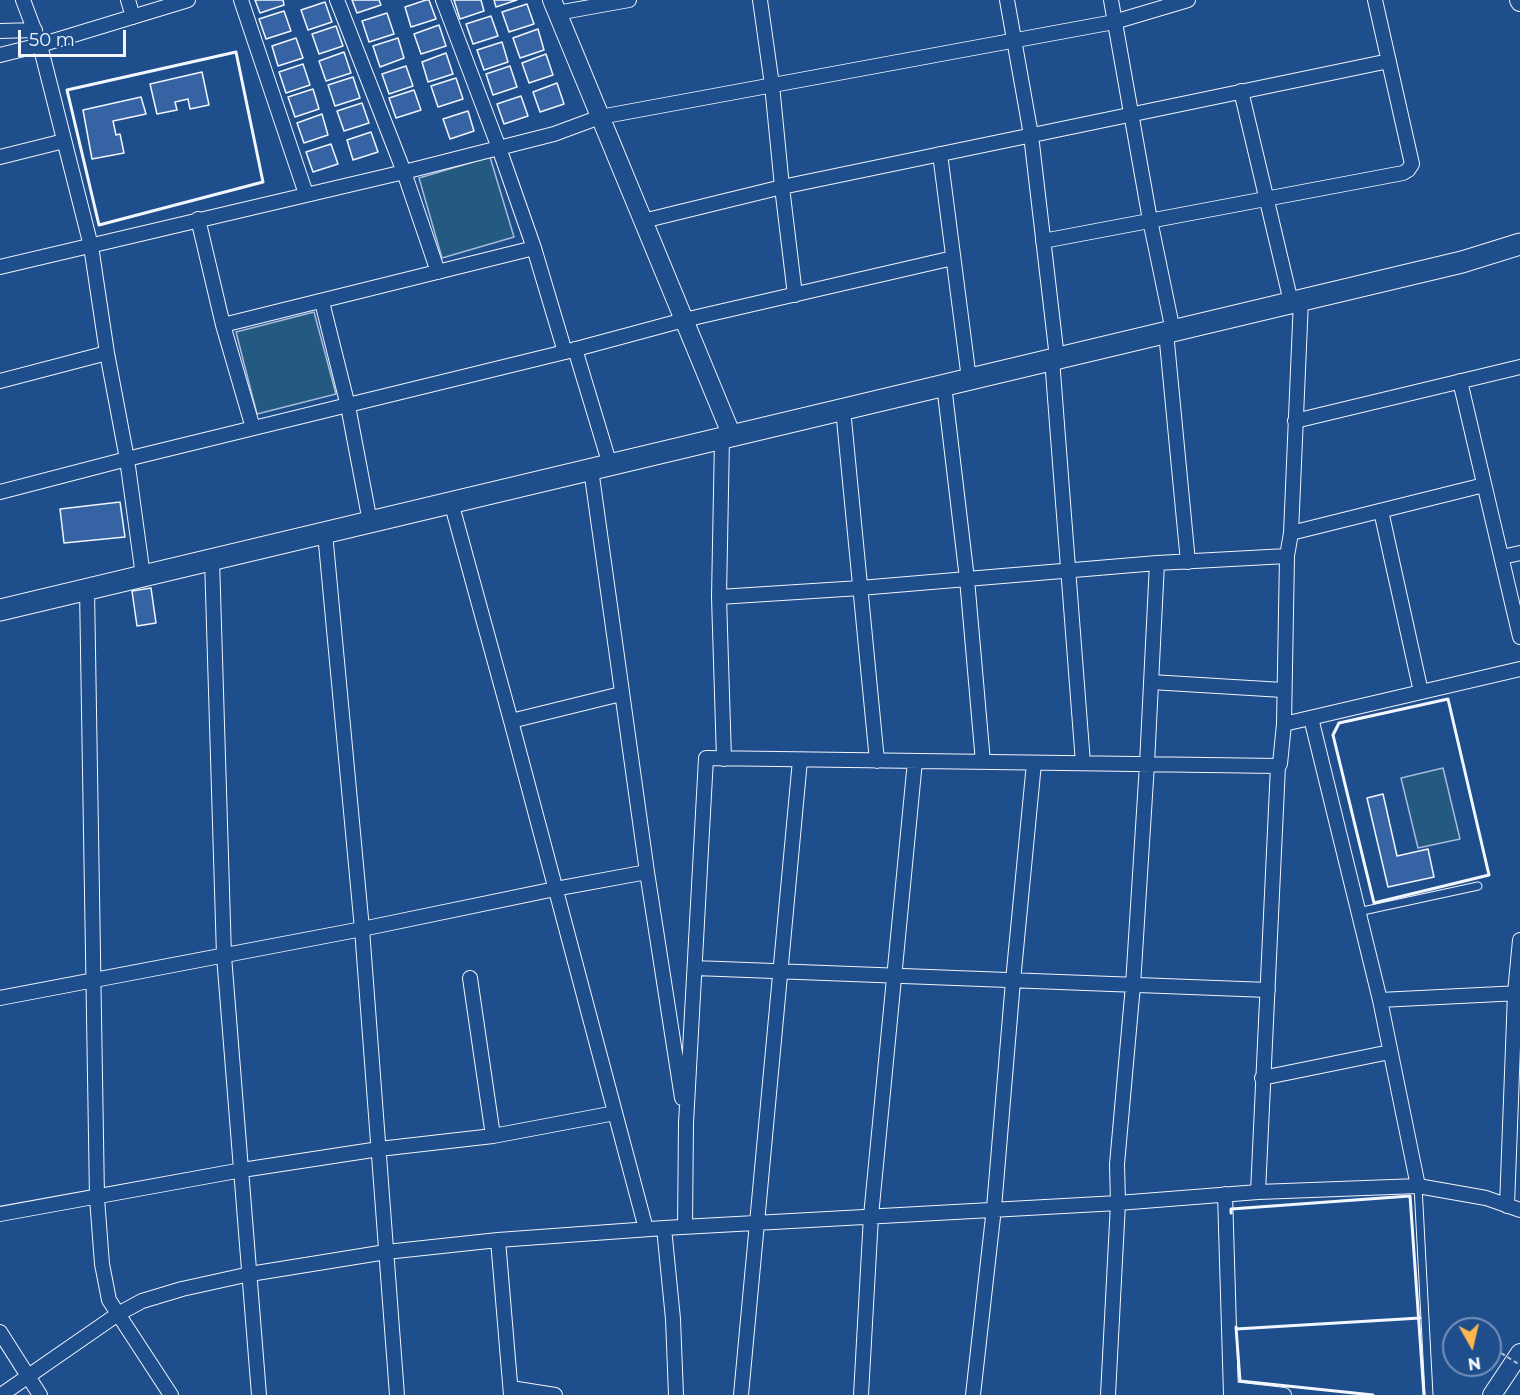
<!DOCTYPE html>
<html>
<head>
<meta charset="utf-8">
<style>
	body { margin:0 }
	#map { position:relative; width:1520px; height:1395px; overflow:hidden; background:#1f4e8c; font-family:Montserrat,sans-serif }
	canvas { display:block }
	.north { position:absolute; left:1442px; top:1317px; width:60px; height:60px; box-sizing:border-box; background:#1f4e8c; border:2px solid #7391ba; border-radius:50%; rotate:172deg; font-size:16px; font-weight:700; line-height:24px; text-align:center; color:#f2f6ff }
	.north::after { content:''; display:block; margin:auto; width:21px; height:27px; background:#ffb74d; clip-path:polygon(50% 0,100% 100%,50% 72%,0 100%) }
	.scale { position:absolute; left:18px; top:30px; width:108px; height:27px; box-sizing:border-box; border:3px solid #f2f6ff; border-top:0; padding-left:8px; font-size:18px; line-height:21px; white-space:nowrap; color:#f2f6ff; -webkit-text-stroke:4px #1f4e8c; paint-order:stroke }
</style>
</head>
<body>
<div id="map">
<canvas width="1520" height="1395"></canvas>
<div class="north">N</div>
<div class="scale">50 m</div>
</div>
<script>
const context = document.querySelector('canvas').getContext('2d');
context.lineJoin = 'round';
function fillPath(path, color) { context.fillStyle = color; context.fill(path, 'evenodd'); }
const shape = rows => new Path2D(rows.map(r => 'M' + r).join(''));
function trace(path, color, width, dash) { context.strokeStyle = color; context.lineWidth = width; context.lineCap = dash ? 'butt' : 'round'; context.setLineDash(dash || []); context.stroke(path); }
const green = shape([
	[490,157,514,237,442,258,419,178,490,157],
	[314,312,336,394,257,414,236,332,314,312],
	[1443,768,1460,839,1418,848,1401,778,1443,768]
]);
const building = shape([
	[255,0,283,0,284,5,260,13,255,0],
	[352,0,379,0,381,5,357,13,352,0],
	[426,0,429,0,436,19,411,27,405,7,426,0],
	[454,0,481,0,484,11,460,19,454,0],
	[494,0,517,0,496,7,494,0],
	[325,2,332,22,308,30,301,10,325,2],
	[527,4,534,24,509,32,502,12,527,4],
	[284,11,291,31,266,39,259,19,284,11],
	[387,13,394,34,369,42,362,21,387,13],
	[491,16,498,36,473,44,466,24,491,16],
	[439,25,446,46,421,54,414,34,439,25],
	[336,26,343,46,319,54,312,34,336,26],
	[538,29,544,50,520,58,513,38,538,29],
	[296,38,303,58,278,66,272,46,296,38],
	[398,38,404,58,380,67,373,46,398,38],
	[502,42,508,62,484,70,477,50,502,42],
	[344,52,351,73,326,81,319,61,344,52],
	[446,53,453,74,428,82,422,62,446,53],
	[546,54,553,75,529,83,522,63,546,54],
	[303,64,310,85,286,93,279,72,303,64],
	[406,66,413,86,389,94,382,74,406,66],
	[510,66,517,87,493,95,486,74,510,66],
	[202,72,209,105,190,109,188,99,175,102,177,110,157,114,150,84,202,72],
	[353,77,360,98,335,106,328,85,353,77],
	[456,78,463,99,438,107,431,86,456,78],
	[557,83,564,104,540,112,533,92,557,83],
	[313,89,319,109,295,117,288,97,313,89],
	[414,90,421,110,396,118,389,98,414,90],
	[521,96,528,116,504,124,497,104,521,96],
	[141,97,146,114,113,121,116,135,120,134,124,153,92,159,83,110,141,97],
	[362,103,369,123,344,131,337,111,362,103],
	[468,111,474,131,450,139,443,119,468,111],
	[322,114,328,135,304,143,297,123,322,114],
	[371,132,378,152,353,160,347,140,371,132],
	[331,144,338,164,313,172,306,152,331,144],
	[120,502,125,537,64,543,60,509,120,502],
	[151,588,156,623,137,626,132,591,151,588],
	[1383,794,1397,856,1428,849,1434,877,1388,887,1367,798,1383,794]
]);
const lane = shape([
	[1358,912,1478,886],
	[1418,1186,1429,1395]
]);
const street = shape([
	[23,0,40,45,91,246,107,353,127,459,143,576],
	[128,0,133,17],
	[241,0,306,194],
	[337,0,404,172,438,272],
	[443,0,499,148,534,248,565,352],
	[760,0,772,85,782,187,795,295],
	[1007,0,1031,135,1057,358],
	[1111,0,1150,220,1173,331],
	[557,13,629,0],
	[0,31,35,30],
	[0,55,40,45,188,0],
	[1241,91,1291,302],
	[940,154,969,379],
	[0,157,64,141],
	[198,219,223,325,253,428],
	[643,221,782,187,1389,61],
	[1043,241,1403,173,1408,170,1412,164,1375,0],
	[0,267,404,172,554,134,600,117,1114,22,1188,0],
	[322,302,348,406,370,522],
	[223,325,534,248],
	[1166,332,1188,562],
	[575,349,610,465],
	[1052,359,1083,763],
	[0,381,107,353],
	[1460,381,1520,637],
	[944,385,967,579,983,762],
	[843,409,877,761],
	[1295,421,1520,367],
	[722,438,719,597,724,759],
	[591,469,647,872,682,1098],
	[0,492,127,459,565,352,684,320,953,258],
	[451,502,511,721,646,1229],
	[1381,511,1421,692],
	[325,533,362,929,397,1395],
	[1291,533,1484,485],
	[1502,557,1520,553],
	[212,559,224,956,259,1395],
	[87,589,97,1198,102,1264,109,1300,171,1395],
	[719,597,860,588,1157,563,1287,556],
	[1151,682,1283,690],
	[1311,718,1380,1000,1418,1186],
	[511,721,621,694],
	[1284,724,1520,669],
	[695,968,1268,990],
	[470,978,493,1136],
	[0,998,362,929,555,889,647,872],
	[1380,1000,1520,993],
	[1262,1078,1390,1052],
	[1258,1192,1278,766,1280,764,1284,724,1287,556,1291,533,1301,300],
	[1225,1194,1231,1395],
	[1507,1206,1515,993,1520,940],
	[0,1214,242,1170,379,1149,493,1136,615,1113],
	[685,1227,686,1123,706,758,1278,766],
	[664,1228,673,1319,676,1395],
	[498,1240,511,1395],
	[0,1332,40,1395],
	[511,1388,555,1395],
	[1232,1389,1284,1395],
	[1,1395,118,1314,142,1301,182,1289,250,1274,386,1252,498,1240,664,1228,1118,1203,1258,1192,1418,1186,1486,1198,1520,1210],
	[741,1395,800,760],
	[861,1395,871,1216,915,761],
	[973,1395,994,1208,1013,981,1034,763],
	[1108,1395,1118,1203,1117,1164,1133,985,1147,764,1157,563]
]);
const secondary = shape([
	[552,0,732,436],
	[1519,0,1520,2],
	[1492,1395,1520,1353]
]);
const primary = shape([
	[0,610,1462,262,1520,244]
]);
const pathBridge = shape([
	[1501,1353,1520,1365]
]);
const wall = shape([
	[236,52,263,182,99,225,67,90,236,52],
	[1448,699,1489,875,1374,903,1333,735,1339,723,1448,699],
	[1231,1213,1231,1209,1410,1196,1424,1395],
	[1236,1327,1240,1381,1373,1395],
	[1236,1329,1420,1318]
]);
fillPath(green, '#245a82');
trace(green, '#a8bbd7', 1.5);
fillPath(building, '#3563a3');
trace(building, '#f2f6ff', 1.5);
trace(lane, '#f2f6ff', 9);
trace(street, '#f2f6ff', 16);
trace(secondary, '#f2f6ff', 20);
trace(primary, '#f2f6ff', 23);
trace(lane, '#1f4e8c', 7);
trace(street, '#1f4e8c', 14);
trace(secondary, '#1f4e8c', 18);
trace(primary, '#1f4e8c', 21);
trace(pathBridge, '#b3c4dc', 2, [4.5, 3]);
trace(wall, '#f2f6ff', 3);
</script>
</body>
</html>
